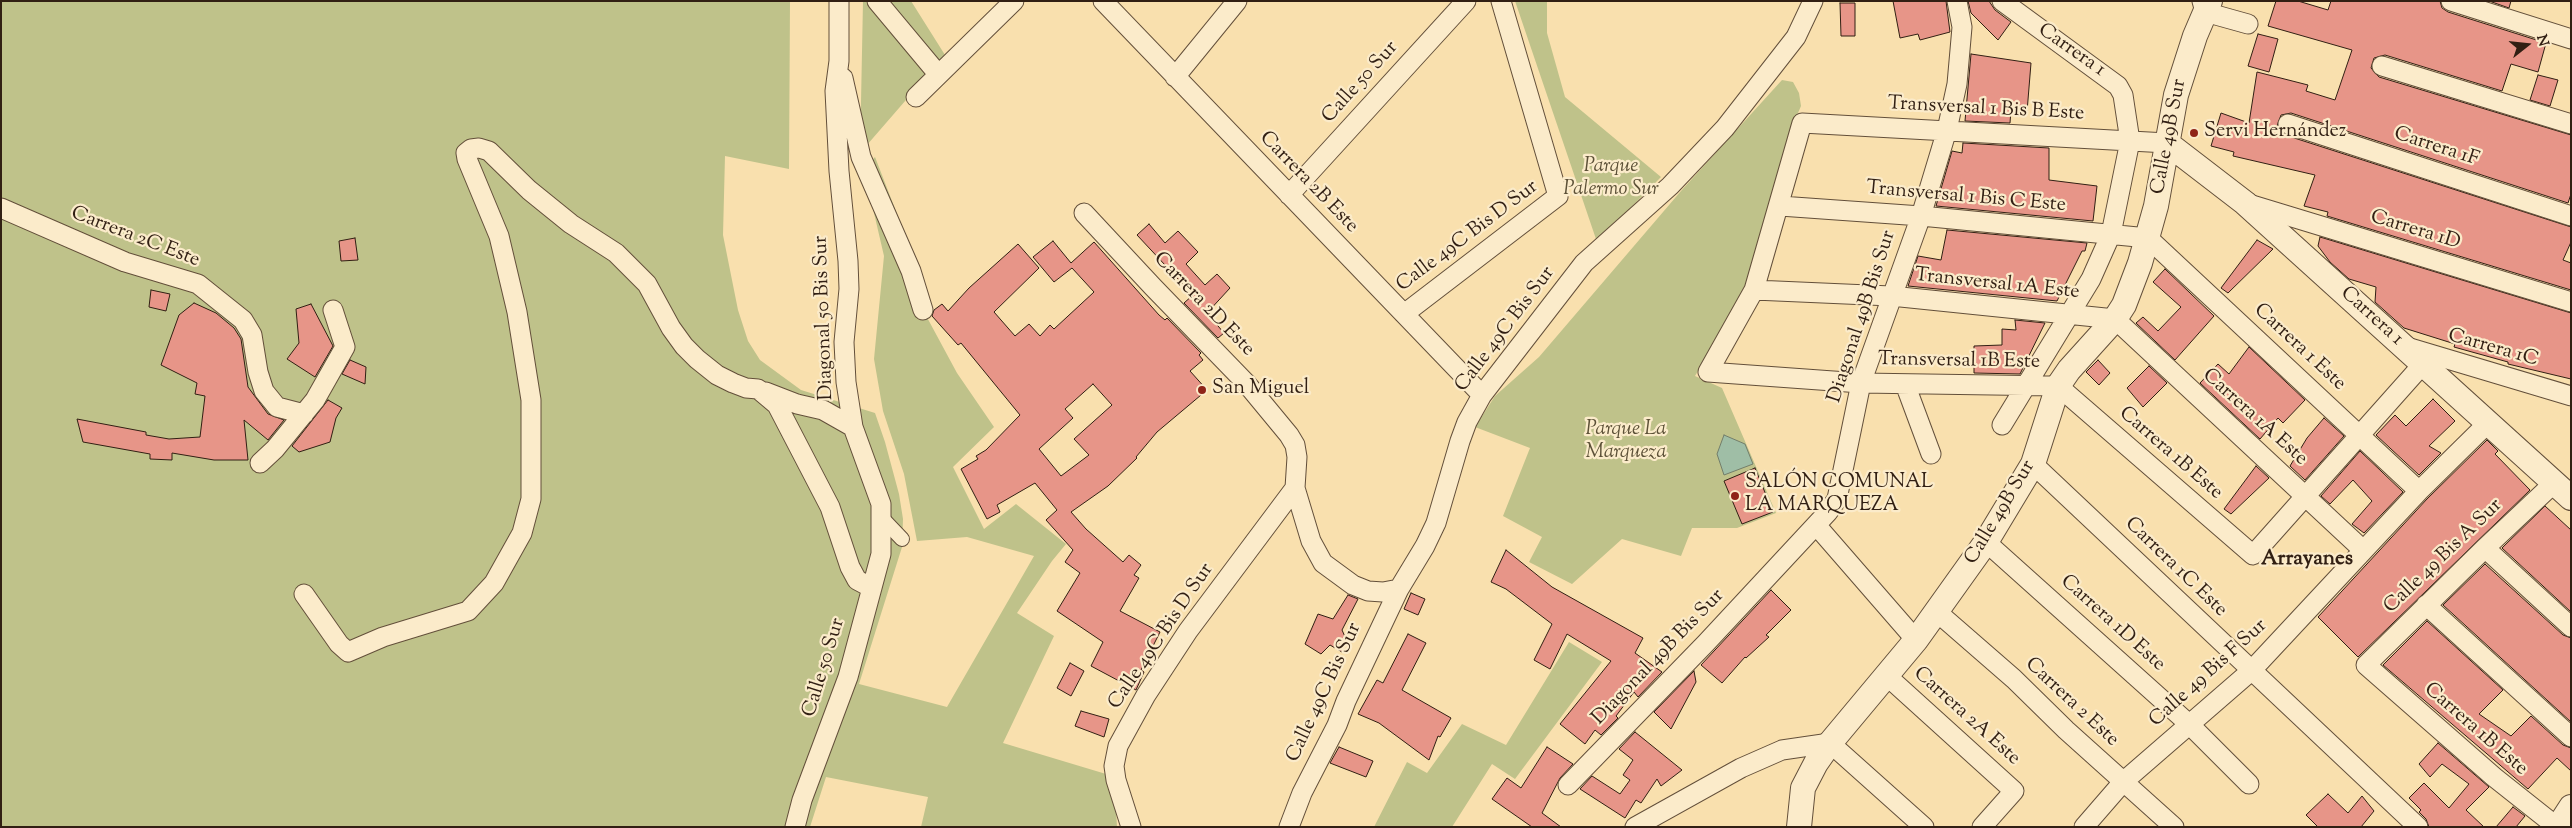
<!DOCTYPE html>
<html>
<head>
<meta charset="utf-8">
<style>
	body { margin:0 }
	#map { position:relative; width:2572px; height:828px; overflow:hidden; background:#f9e0ae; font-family:"Sorts Mill Goudy",serif }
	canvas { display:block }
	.frame { position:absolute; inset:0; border:2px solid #311f13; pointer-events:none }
	.north { position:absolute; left:2502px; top:20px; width:50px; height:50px; -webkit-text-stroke:4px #fbebca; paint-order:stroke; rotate:74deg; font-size:14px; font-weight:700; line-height:20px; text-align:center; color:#311f13 }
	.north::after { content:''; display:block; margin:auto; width:18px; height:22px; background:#311f13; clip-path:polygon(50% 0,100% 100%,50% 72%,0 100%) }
</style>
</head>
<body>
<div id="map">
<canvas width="2572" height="828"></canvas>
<div class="frame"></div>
<div class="north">N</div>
</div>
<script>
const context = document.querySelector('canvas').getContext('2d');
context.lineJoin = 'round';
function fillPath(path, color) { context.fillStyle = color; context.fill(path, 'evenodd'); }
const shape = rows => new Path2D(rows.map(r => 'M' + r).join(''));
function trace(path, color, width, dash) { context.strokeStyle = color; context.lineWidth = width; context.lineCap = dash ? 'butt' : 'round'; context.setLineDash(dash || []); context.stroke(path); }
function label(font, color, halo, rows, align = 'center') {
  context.font = font + ' "Sorts Mill Goudy",serif'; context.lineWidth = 4.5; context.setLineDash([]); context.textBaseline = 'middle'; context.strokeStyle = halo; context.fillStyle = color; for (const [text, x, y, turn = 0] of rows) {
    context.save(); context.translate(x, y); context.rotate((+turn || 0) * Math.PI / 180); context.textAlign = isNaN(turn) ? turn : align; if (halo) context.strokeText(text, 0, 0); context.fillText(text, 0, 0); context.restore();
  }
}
const green = shape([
	[1,1,790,1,789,169,725,156,723,235,738,310,748,341,760,360,801,390,875,413,885,442,899,494,903,519,902,547,859,684,947,707,1034,556,967,537,917,541,904,474,883,411,874,359,884,256,864,170,875,157,921,276,923,310,957,373,994,427,953,467,984,529,1016,504,1066,544,1052,561,1017,613,1054,636,1003,743,1106,774,1116,809,1117,827,921,827,928,797,826,777,810,827,1,827],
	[863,1,911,1,945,55,860,153],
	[1515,1,1547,1,1547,33,1565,97,1661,177,1597,242],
	[1782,80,1793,82,1799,93,1801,106,1789,134,1747,287,1695,376,1722,388,1776,513,1737,528,1692,528,1681,556,1622,539,1572,584,1529,562,1542,537,1503,516,1530,448,1475,427,1495,396,1539,357,1681,191],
	[1569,642,1602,662,1515,779,1492,764,1452,827,1374,827,1407,762,1427,773,1462,724,1506,745]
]);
const water = shape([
	[1724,435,1745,444,1753,464,1724,475,1717,454,1724,435]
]);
const building = shape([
	[1893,1,1946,1,1950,32,1920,40,1918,34,1900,38,1893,1],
	[1968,1,1989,1,1995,10,2011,22,1998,40,1971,13,1968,1],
	[2276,1,2298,1,2328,10,2331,1,2440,1,2442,8,2448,12,2546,43,2538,72,2511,64,2502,91,2385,55,2374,58,2371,68,2379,77,2571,135,2571,194,2568,203,2291,113,2281,115,2277,126,2285,135,2571,227,2571,242,2563,260,2571,263,2571,290,2327,216,2328,212,2304,206,2315,175,2233,156,2234,152,2211,146,2221,113,2249,123,2257,72,2308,85,2306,91,2335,100,2352,50,2268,26,2276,1],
	[2489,1,2511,1,2509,8,2489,1],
	[1840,3,1855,3,1855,36,1841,36,1840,3],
	[2258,34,2278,39,2269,72,2248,66,2258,34],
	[1971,54,2031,63,2027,112,2011,110,2010,123,1965,121,1971,54],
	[2538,75,2558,80,2550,106,2530,100,2538,75],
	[1963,143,2049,148,2049,180,2097,186,2093,221,1936,206,1952,151,1962,153,1963,143],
	[1149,224,1165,243,1178,231,1198,252,1186,264,1205,285,1217,274,1230,288,1207,313,1224,333,1218,338,1184,303,1193,295,1137,235,1149,224],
	[1947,230,2087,243,2085,251,2082,251,2057,301,1908,286,1918,256,1941,260,1947,230],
	[2320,237,2571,313,2571,379,2508,364,2508,362,2454,347,2455,344,2404,328,2375,302,2376,287,2349,279,2330,262,2318,246,2320,237],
	[355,238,358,260,341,261,339,241,355,238],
	[2257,240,2273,249,2228,293,2221,288,2257,240],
	[1053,241,1071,263,1094,242,1159,315,1165,320,1167,318,1201,353,1199,355,1203,360,1190,371,1207,390,1157,432,1136,457,1137,458,1108,486,1071,512,1086,529,1123,562,1129,555,1141,565,1134,575,1139,578,1120,611,1160,632,1141,670,1144,672,1136,690,1091,666,1103,642,1057,611,1080,573,1065,562,1073,550,1046,520,1057,510,1035,483,997,505,1000,512,987,519,961,469,978,459,976,456,986,450,1020,415,961,343,958,345,932,316,934,310,942,304,948,311,969,288,1018,244,1039,268,994,312,1015,336,1029,324,1040,336,1050,325,1054,329,1094,292,1072,268,1054,282,1033,257,1053,241],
	[1093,384,1112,405,1074,439,1089,455,1061,476,1039,449,1073,418,1065,409,1093,384],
	[2165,269,2214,316,2175,360,2136,323,2143,317,2158,331,2181,307,2153,282,2165,269],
	[151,290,170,294,166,311,149,307,151,290],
	[194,303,216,313,234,328,241,339,248,387,268,414,284,420,268,440,244,420,248,460,214,460,172,453,172,460,150,459,150,454,83,442,77,419,146,432,146,435,169,439,200,437,205,396,195,394,197,383,161,365,179,315,194,303],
	[311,304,333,346,315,377,287,359,299,343,296,309,311,304],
	[2015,320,2045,323,2020,374,1974,373,1974,346,2002,345,2002,329,2016,330,2015,320],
	[2249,347,2305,400,2283,423,2278,418,2260,439,2200,383,2218,364,2229,374,2249,347],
	[350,360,366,367,365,384,342,374,350,360],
	[2098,360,2110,373,2099,385,2086,372,2098,360],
	[2149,366,2167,383,2143,407,2127,388,2149,366],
	[2433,399,2455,421,2429,446,2441,453,2419,475,2376,435,2395,415,2406,426,2433,399],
	[328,400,342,408,336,418,330,442,299,452,292,446,328,400],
	[2324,418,2344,436,2305,480,2290,466,2307,438,2324,418],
	[2487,440,2498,451,2495,454,2530,490,2358,657,2318,617,2427,499,2487,440],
	[2360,451,2403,492,2364,533,2352,524,2372,501,2353,480,2330,504,2321,496,2360,451],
	[2256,466,2269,478,2231,514,2224,509,2256,466],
	[1755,468,1773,512,1742,524,1724,481,1755,468],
	[2545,506,2571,530,2571,612,2502,548,2545,506],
	[1506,550,1552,587,1643,638,1635,653,1662,672,1638,697,1634,692,1616,716,1618,718,1601,735,1595,730,1585,744,1560,724,1611,661,1567,634,1550,669,1534,660,1552,624,1506,589,1491,582,1506,550],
	[2485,564,2563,635,2571,638,2571,722,2443,605,2485,564],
	[1771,590,1791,610,1766,635,1769,637,1746,658,1745,657,1722,683,1701,665,1771,590],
	[1411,593,1425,599,1418,615,1404,609,1411,593],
	[1348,595,1358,599,1342,630,1346,639,1342,652,1330,645,1321,654,1305,644,1318,614,1333,619,1348,595],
	[2427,621,2503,690,2479,714,2511,736,2531,716,2563,745,2571,748,2571,771,2557,758,2528,789,2383,665,2427,621],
	[1408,634,1426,643,1402,690,1451,718,1440,737,1438,736,1429,760,1379,723,1358,714,1377,680,1383,683,1408,634],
	[1070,663,1084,671,1071,696,1057,688,1070,663],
	[1694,671,1696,682,1671,729,1654,712,1694,671],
	[1081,711,1109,719,1104,737,1075,726,1081,711],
	[1635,732,1682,770,1661,786,1657,779,1641,803,1636,800,1625,818,1580,789,1592,776,1620,794,1630,780,1623,775,1633,760,1619,749,1635,732],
	[2438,743,2489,787,2466,810,2484,827,2429,827,2426,819,2419,812,2421,810,2409,798,2424,783,2449,808,2469,784,2442,764,2430,777,2419,764,2438,743],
	[1339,747,1373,761,1366,777,1330,763,1339,747],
	[1547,747,1573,764,1560,778,1542,813,1561,827,1532,827,1492,799,1507,778,1521,788,1547,747],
	[2328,794,2348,813,2362,796,2374,811,2361,827,2318,827,2306,815,2328,794],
	[2513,807,2525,816,2516,827,2496,827,2513,807]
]);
const pedestrian = shape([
	[882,518,902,539]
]);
const minor = shape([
	[877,1,938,74],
	[1103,1,1482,395],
	[2202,1,2205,12,2248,24],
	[2451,1,2571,39],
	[2382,66,2571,124],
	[1175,77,1237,1],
	[843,78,861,157,911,271,923,310],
	[916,97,1014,1],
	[2288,124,2571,216],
	[2167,143,1802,123,1754,290,1708,372,1861,383,2058,386,2253,555,2423,364],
	[1289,195,1466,1],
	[2249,204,2571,302],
	[1780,206,1921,216,2148,238,2419,491],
	[1,208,125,262,198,284,243,320,252,335,258,372,264,391,277,407,304,414],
	[1084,213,1153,287,1246,383,1289,435,1295,445,1297,457,1295,488,1311,541,1323,563,1353,585,1368,591,1383,592,1399,589],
	[1754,290,1891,296,2115,319,2363,550],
	[1404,314,1558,196,1501,1],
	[2407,347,2571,396],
	[1905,384,1931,454],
	[766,392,797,404,823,410,853,427],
	[2002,425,2091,279,2111,234,2130,141,2123,95,2118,86,2002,1],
	[260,463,275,449,315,400,345,347,333,310],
	[2033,464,2418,827],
	[2554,483,2485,548,2366,665,2494,777,2557,827],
	[1816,525,1916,640],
	[1986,542,2189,724,2249,784],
	[2485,548,2571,627],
	[304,594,339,644,348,652,383,637,468,611,494,583,522,533,531,499,531,400,517,312,499,236,467,159,466,153,471,149,479,148,489,151,529,190,571,224,616,253,647,284,671,328,684,346,697,359,717,375,733,383,746,388,758,389,777,405,830,507,850,567,857,580,872,588],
	[2426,605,2571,737],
	[1937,612,2014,679,2066,730,2174,827],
	[1887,676,2014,791,1982,827],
	[1568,785,1706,643,1828,512,1837,499,1861,383,1921,216,1947,130,1957,84,1960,50,1962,27,1957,1],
	[795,827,802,800,848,677,881,554,881,504,853,427,846,382,844,342,849,289,848,261,839,171,835,91,839,61,839,1],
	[1131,827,1116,780,1114,766,1118,746,1146,695,1188,631,1295,488],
	[1289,827,1302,793,1337,725,1346,701,1399,589,1425,546,1436,523,1460,441,1467,422,1482,395,1584,263,1670,186,1725,128,1796,37,1813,1],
	[1635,827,1741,768,1782,750,1830,743,1924,827],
	[2084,827,2123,782,2251,671,2419,491,2488,423]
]);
const tertiary = shape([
	[2167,143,2245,203,2571,498],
	[1799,827,1803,788,1816,763,1830,743,1916,640,1986,542,2033,464,2058,386,2069,370,2115,319,2124,305,2140,263,2156,206,2176,95,2195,36,2210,1],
	[2558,827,2571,807]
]);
const markers = [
	[2194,133,5,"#8f2418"],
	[1202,390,5,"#8f2418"],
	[1735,496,5,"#8f2418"]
];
const streetNames = [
	["Carrera 1",2071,51,35],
	["Calle 50 Sur",1361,83,-48],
	["Transversal 1 Bis B Este",1986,110,3],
	["Calle 49B Sur",2170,137,-79],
	["Carrera 1F",2436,148,18],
	["Carrera 2B Este",1308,183,46],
	["Transversal 1 Bis C Este",1966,198,5],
	["Carrera 1D",2415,231,17],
	["Calle 49C Bis D Sur",1468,237,-37],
	["Carrera 2C Este",135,238,21],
	["Transversal 1A Este",1997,285,6],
	["Carrera 2D Este",1203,305,46],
	["Diagonal 49B Bis Sur",1863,317,-72],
	["Carrera 1",2371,317,42],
	["Diagonal 50 Bis Sur",825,318,-92],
	["Calle 49C Bis Sur",1506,330,-53],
	["Carrera 1 Este",2299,348,43],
	["Carrera 1C",2493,349,16],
	["Transversal 1B Este",1959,362,1],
	["Carrera 1A Este",2254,418,42],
	["Carrera 1B Este",2170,454,41],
	["Calle 49B Sur",2001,513,-59],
	["Calle 49 Bis A Sur",2444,557,-44],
	["Carrera 1C Este",2175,568,44],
	["Carrera 1D Este",2112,624,42],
	["Calle 49C Bis D Sur",1162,637,-56],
	["Diagonal 49B Bis Sur",1659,658,-46],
	["Calle 50 Sur",825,668,-73],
	["Calle 49 Bis F Sur",2209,674,-42],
	["Calle 49C Bis Sur",1325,693,-65],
	["Carrera 2 Este",2071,703,43],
	["Carrera 2A Este",1966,717,42],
	["Carrera 1B Este",2475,730,41]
];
const poiNames = [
	["Servi Hernández",2204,133],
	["San Miguel",1212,390],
	["SALÓN COMUNAL",1745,484],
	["LA MARQUEZA",1745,507]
];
const parkNames = [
	["Parque",1611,168],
	["Palermo Sur",1611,191],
	["Parque La",1626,431],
	["Marqueza",1626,454]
];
const neighbourhoodNames = [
	["Arrayanes",2307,560]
];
fillPath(green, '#bfc28a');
fillPath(water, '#9fbea6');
trace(water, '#737e6b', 1);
fillPath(building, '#e79588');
trace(building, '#311f13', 1);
trace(pedestrian, '#634f3a', 16);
trace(minor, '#634f3a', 21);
trace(tertiary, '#634f3a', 26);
trace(pedestrian, '#fbebca', 14);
trace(minor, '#fbebca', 19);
trace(tertiary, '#fbebca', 24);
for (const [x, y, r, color] of markers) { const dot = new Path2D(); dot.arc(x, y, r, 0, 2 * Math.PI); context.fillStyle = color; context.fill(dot); trace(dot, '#fbebca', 2); }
label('20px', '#311f13', '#fbebca', streetNames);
label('20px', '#311f13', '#fbebca', poiNames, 'left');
label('italic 20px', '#5c5037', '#fbebca', parkNames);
label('bold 21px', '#311f13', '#fbebca', neighbourhoodNames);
</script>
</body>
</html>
